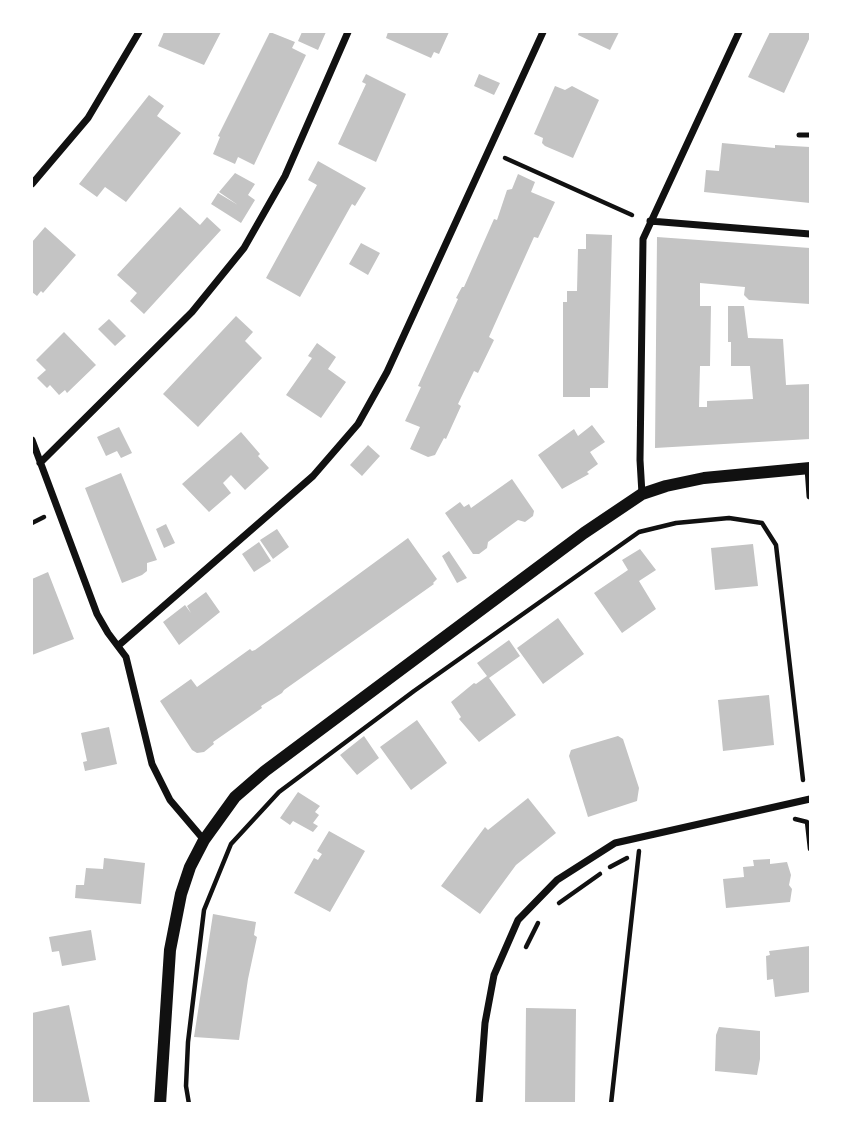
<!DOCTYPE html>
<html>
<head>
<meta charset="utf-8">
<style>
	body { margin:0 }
	#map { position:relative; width:842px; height:1135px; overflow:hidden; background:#fff; font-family:"Public Sans",sans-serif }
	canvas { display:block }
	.frame { position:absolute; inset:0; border:33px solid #fff; pointer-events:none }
</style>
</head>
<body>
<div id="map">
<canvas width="842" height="1135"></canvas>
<div class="frame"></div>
</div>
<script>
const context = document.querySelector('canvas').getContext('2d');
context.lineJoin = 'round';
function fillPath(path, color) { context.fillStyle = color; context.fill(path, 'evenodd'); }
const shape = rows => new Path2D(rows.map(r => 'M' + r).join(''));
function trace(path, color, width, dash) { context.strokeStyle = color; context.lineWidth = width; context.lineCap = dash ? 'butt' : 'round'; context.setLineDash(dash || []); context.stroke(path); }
const building = shape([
	[164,32,221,32,204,65,158,46],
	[270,32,295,42,292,48,306,55,254,165,238,157,235,164,213,154,220,137,218,136],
	[302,32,326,32,318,50,298,41],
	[388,32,449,32,439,54,434,52,431,58,386,38],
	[579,32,619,32,610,50,578,35],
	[770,32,810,33,810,37,784,93,748,77],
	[366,74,406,94,376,162,338,144,366,84,362,82],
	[479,74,500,83,494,95,474,86],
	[555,86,565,90,572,86,599,100,573,158,545,146,542,143,543,138,534,134],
	[149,95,164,106,157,116,181,133,126,202,105,187,97,197,79,184],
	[722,143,775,148,775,145,810,147,810,203,704,192,706,170,719,171],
	[318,161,366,188,355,206,352,204,300,297,266,278,317,185,308,180],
	[235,173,255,184,248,195,255,200,241,223,211,204,218,193,238,205,219,192],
	[518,174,535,182,531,192,555,202,538,238,534,237,489,337,494,340,478,373,474,371,458,404,461,406,446,439,444,438,435,455,428,457,410,449,420,427,405,421,421,387,418,386,458,299,456,298,462,287,464,287,494,219,497,220,507,190,512,189],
	[180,207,200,225,207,217,221,230,144,314,130,301,137,293,117,275],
	[45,227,76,255,43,293,41,291,37,296,32,292,32,242],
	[586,234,612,235,608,388,590,388,590,397,563,397,563,302,567,302,567,291,577,291,578,249,586,249],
	[657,237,810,248,810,304,749,300,744,295,745,287,700,283,700,306,711,306,710,366,700,366,699,407,707,407,707,401,753,399,750,366,731,366,731,342,728,342,728,306,744,306,748,338,783,339,786,385,810,384,810,439,655,448],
	[361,243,380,253,368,275,349,264],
	[236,316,253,332,245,341,262,358,198,427,163,394],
	[109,319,126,336,115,346,98,329],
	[64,332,96,365,67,393,65,390,59,395,50,385,47,388,37,378,46,370,36,360],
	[317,343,336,357,328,369,346,382,321,418,286,395,312,358,308,356],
	[592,425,605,442,590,452,598,464,587,472,589,474,562,489,538,455,574,429,578,436],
	[119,427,132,453,121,458,117,451,106,456,97,437],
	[241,432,260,454,258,456,269,468,245,490,231,475,223,483,231,493,209,512,182,484],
	[368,445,380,456,362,476,350,465],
	[121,473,157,560,147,563,147,571,142,575,122,583,85,488],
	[512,479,534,511,533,516,525,522,518,520,488,542,487,548,479,554,473,554,445,513,460,502,464,507,469,504,471,508],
	[166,524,175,543,164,548,156,529],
	[277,529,289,547,273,559,260,540],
	[408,538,437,579,433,583,434,584,284,690,282,693,261,706,262,708,213,742,214,744,204,752,197,753,192,750,160,701,191,679,197,687,250,649,252,651,255,650],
	[259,542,271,561,254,572,242,554],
	[753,544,758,586,715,590,711,548],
	[640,549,656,570,639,581,656,609,622,633,594,593,628,570,622,560],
	[449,551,467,578,457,583,442,556],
	[48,572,74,639,32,655,32,579],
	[206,592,220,612,179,645,163,622,185,605,191,613,187,606],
	[558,618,584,654,543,684,517,648],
	[509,640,520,656,489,678,516,715,479,742,459,719,461,717,451,702,474,683,476,684,487,676,477,663],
	[769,695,774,745,723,751,718,700],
	[417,720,447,763,411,790,380,747],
	[109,727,117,764,85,771,83,762,87,761,81,733],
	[364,736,379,758,357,775,340,755],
	[618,736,623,739,639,788,637,801,588,817,569,756,571,750],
	[298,792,320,806,315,812,319,815,313,823,318,826,313,832,293,821,290,825,280,818],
	[528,798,556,833,516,865,480,914,441,886,485,827,488,830],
	[329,831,365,851,330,912,294,893,314,858,318,860,322,854,317,851],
	[104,858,145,863,141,904,75,898,76,885,84,885,86,868,103,869],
	[770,859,770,864,787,862,791,875,789,885,792,889,790,902,726,908,723,879,744,877,743,867,754,866,753,860],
	[213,914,256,922,254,935,257,937,248,979,239,1040,194,1037],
	[91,930,96,960,62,966,59,951,52,952,49,937],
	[810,946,810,992,775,997,773,979,767,980,766,956,770,955,769,951],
	[69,1005,90,1103,32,1103,32,1013],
	[526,1008,576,1009,575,1103,525,1103],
	[719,1027,760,1031,760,1059,757,1075,715,1071,716,1035]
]);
const path = shape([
	[505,158,632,215],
	[32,523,44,517],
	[795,819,807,822],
	[807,822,810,849],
	[610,867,627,858],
	[559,903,600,874],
	[526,947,538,923],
	[189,1104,186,1086,188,1042,204,910,231,844,279,792,414,691,639,532,676,523,729,518,762,523,776,545,803,780],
	[611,1104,639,851]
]);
const service = shape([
	[799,135,810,135]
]);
const minor = shape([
	[32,184,88,118,139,32],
	[650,221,810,234],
	[32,440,97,614,108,633,126,657,152,764,170,800,204,840],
	[40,463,192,312,244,248,285,176,348,32],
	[808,468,810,496],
	[642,494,640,460,643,239,739,32],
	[119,645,313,476,358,424,387,372,543,32],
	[479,1104,485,1023,494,975,518,920,557,880,615,843,810,799]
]);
const tertiary = shape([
	[160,1104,170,950,181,894,190,867,204,840,235,797,265,771,584,533,642,494,666,486,704,478,810,468]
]);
fillPath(building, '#c4c4c4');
trace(path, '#111', 4.5);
trace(service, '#111', 5);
trace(minor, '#111', 7);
trace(tertiary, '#111', 12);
</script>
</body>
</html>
